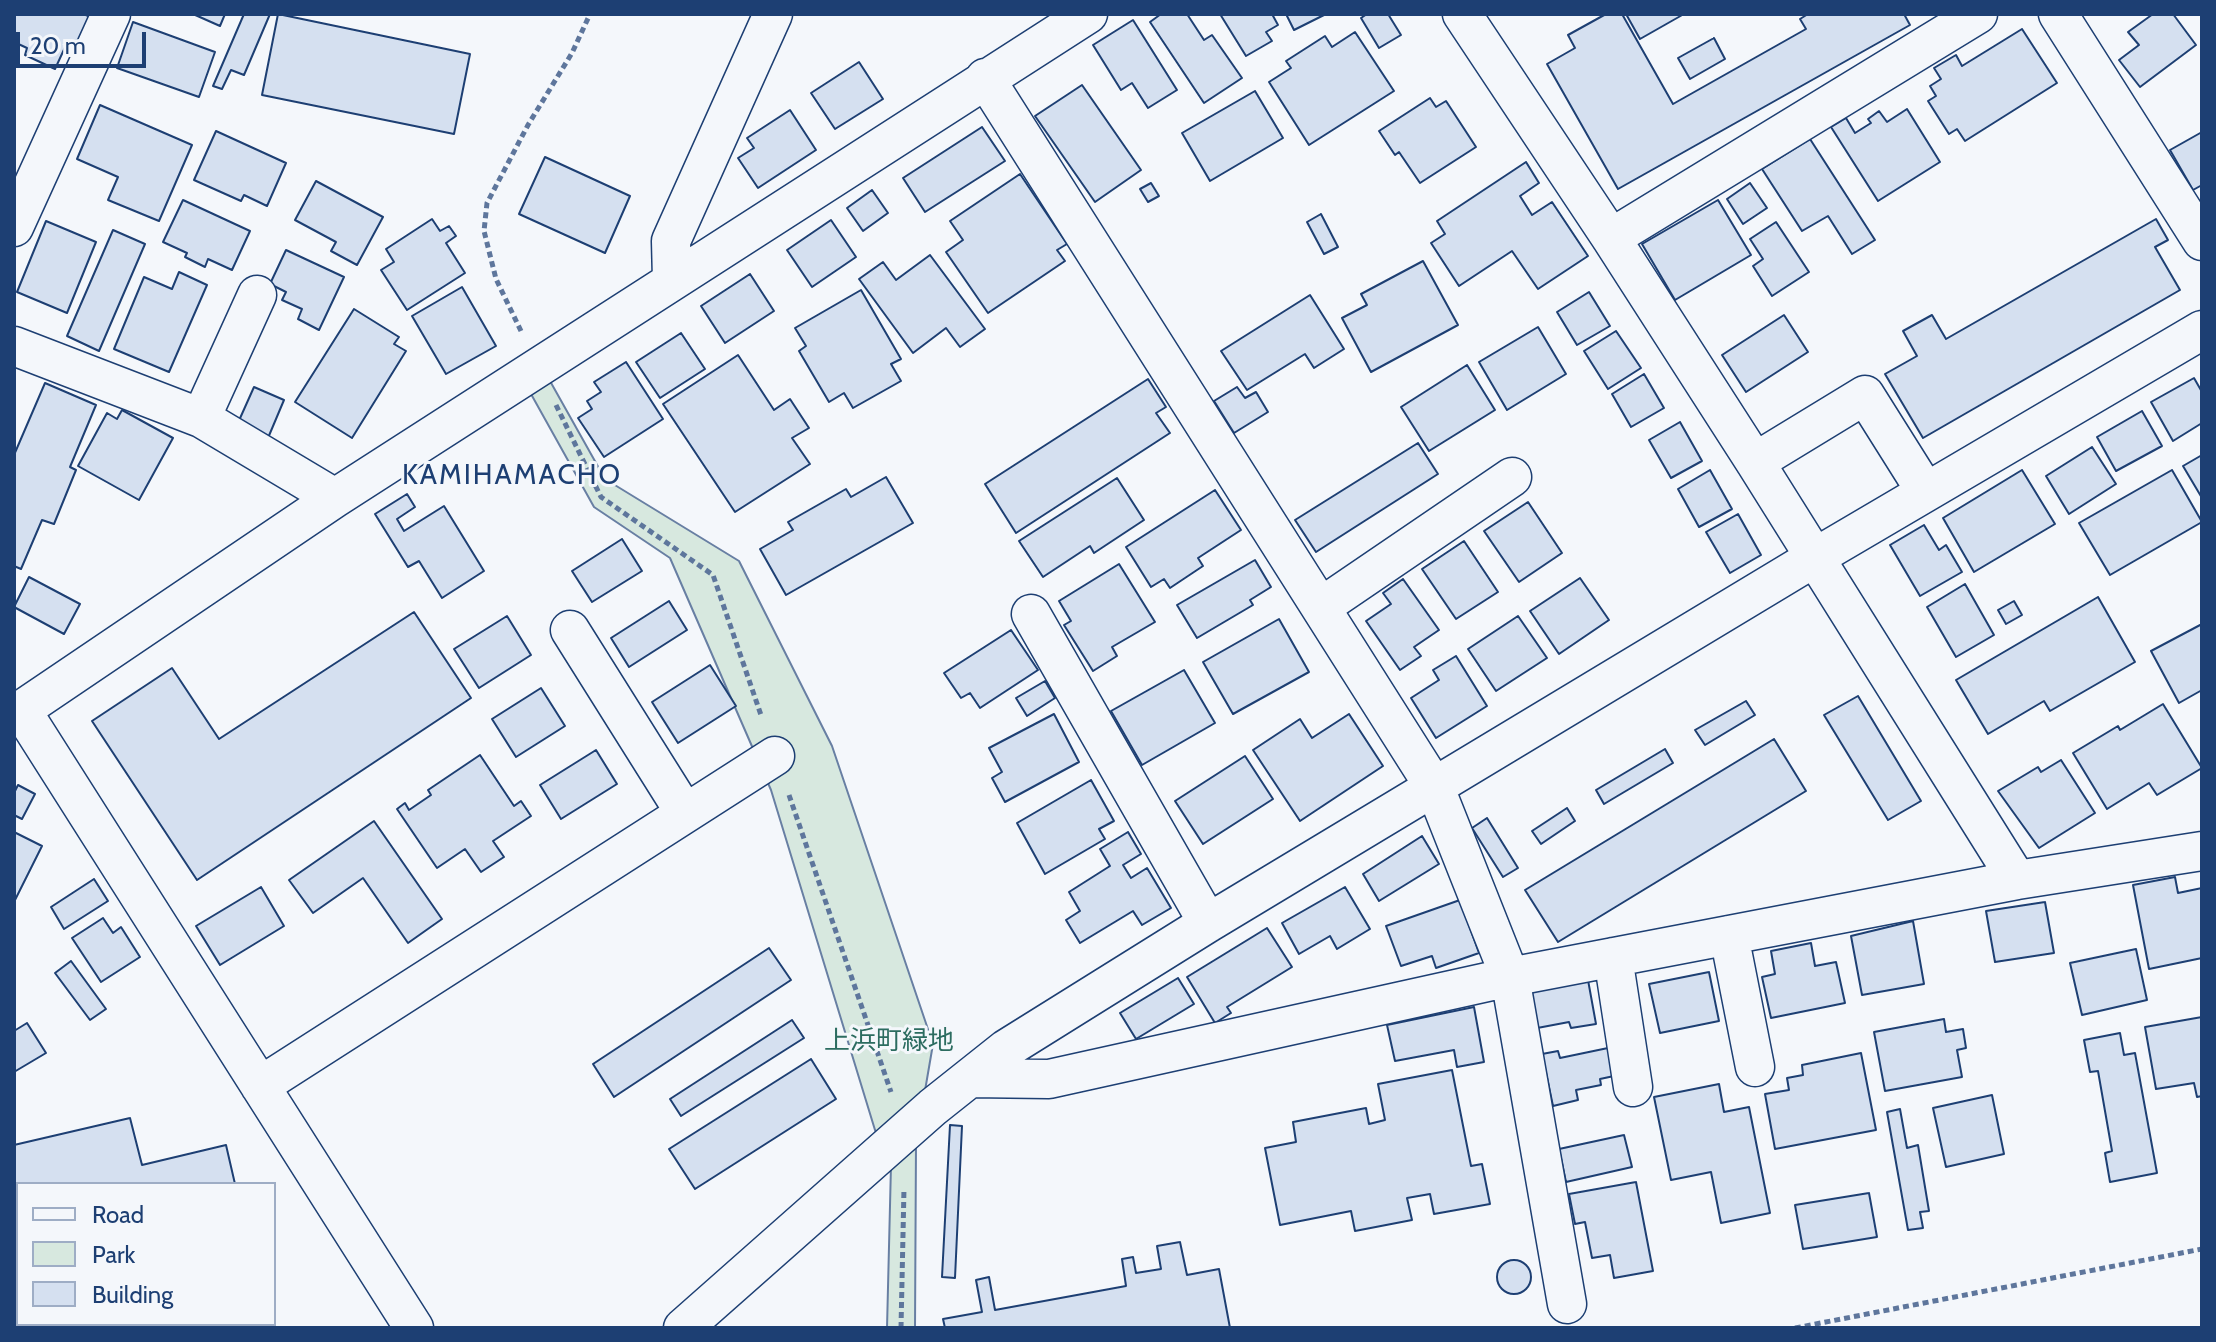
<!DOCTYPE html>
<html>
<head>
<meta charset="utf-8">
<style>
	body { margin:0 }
	#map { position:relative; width:2216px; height:1342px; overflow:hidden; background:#f4f7fb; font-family:Cabin,sans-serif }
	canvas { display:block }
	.frame { position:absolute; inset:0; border:16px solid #1d3f73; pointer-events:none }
	.legend { position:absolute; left:16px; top:1182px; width:260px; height:144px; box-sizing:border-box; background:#f4f7fb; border:2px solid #9eadc5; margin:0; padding:10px 14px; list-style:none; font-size:24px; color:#1d3f73 }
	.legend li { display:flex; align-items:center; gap:16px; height:40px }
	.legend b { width:40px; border:2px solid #9eadc5 }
	.scale { position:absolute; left:16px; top:32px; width:130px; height:36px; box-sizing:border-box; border:4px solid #1d3f73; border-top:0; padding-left:10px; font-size:24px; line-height:28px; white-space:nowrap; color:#1d3f73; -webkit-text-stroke:6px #f4f7fb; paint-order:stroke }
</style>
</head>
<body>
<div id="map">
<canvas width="2216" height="1342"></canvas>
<div class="frame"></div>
<ul class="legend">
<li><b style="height:10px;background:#f4f7fb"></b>Road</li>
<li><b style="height:22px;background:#d7e8df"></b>Park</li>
<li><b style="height:22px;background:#d5e0f0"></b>Building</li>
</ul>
<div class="scale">20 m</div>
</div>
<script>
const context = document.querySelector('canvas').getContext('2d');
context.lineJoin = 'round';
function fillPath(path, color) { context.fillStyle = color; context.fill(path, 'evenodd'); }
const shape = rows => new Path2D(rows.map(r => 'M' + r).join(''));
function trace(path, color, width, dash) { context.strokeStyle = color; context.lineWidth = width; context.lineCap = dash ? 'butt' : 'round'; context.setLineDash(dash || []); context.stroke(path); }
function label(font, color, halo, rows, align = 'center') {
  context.font = font + ' Cabin,"Noto Sans JP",sans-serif'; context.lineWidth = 6; context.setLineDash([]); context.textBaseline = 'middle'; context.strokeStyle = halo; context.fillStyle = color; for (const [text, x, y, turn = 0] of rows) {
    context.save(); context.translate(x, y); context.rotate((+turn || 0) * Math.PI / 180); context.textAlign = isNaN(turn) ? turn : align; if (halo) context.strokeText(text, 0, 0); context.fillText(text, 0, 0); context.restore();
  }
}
const green = shape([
	[550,381,605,479,739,561,832,746,933,1044,916,1143,915,1328,887,1328,891,1165,875,1130,771,790,670,558,594,507,531,394,550,381]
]);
const building = shape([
	[14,14,83,14,91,17,77,48,67,43,55,69,25,55,27,48,14,42,14,14],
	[193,14,225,14,220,26,193,14],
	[244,14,270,14,244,75,231,70,222,89,213,86,244,14],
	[278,14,470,54,454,134,262,95,278,14],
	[1161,14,1187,14,1204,40,1212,35,1242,78,1204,103,1150,22,1161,14],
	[1220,14,1272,14,1278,25,1266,32,1272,41,1246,56,1220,14],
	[1286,14,1326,14,1294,30,1286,14],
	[1367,14,1388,14,1401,35,1379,48,1361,18,1367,14],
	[1606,14,1622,14,1673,104,1806,29,1800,19,1808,14,1904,14,1910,25,1618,189,1547,64,1575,48,1568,35,1606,14],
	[1626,14,1684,14,1640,39,1626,14],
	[2153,14,2173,14,2196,45,2140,87,2119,60,2139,45,2128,32,2153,14],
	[1133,20,1177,90,1148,108,1132,83,1121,90,1093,45,1133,20],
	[133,22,215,52,199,97,117,68,133,22],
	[2022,29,2057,83,1965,141,1957,129,1949,134,1928,101,1936,96,1930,86,1941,79,1934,68,1956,55,1962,66,2022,29],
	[1355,32,1394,91,1309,145,1269,82,1291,68,1286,61,1325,36,1332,47,1355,32],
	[1714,38,1725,59,1690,79,1678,58,1714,38],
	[859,62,883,99,835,129,811,93,859,62],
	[1082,85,1141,170,1095,202,1035,116,1082,85],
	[1255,91,1283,138,1210,181,1182,133,1255,91],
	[1430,98,1436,107,1446,101,1476,147,1420,183,1399,152,1395,155,1379,131,1430,98],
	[100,105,192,145,159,221,108,200,118,177,77,159,100,105],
	[1907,109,1940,162,1878,201,1831,127,1846,118,1855,133,1871,123,1868,119,1879,111,1887,122,1907,109],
	[790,110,816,150,758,188,738,158,754,148,747,138,790,110],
	[982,127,1005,161,925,212,903,178,982,127],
	[216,131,286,163,267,206,244,195,241,201,194,180,216,131],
	[2202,132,2202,185,2193,190,2170,150,2202,132],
	[1810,139,1875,240,1852,254,1828,216,1802,231,1762,169,1810,139],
	[545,157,630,196,605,253,519,214,545,157],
	[1526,162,1539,183,1520,196,1532,215,1552,202,1588,256,1538,289,1512,251,1459,286,1431,243,1445,234,1437,221,1526,162],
	[1020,174,1067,244,1057,250,1065,261,988,313,946,252,963,240,950,221,1020,174],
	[316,181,383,217,357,265,331,251,336,242,295,220,316,181],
	[1151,183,1159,196,1148,202,1140,189,1151,183],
	[1750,183,1767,208,1743,224,1727,199,1750,183],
	[872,190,888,213,863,231,847,208,872,190],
	[183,200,250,231,232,270,208,259,205,267,185,257,187,253,163,242,183,200],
	[1718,200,1751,255,1675,300,1642,244,1718,200],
	[1321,214,1338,247,1324,254,1307,222,1321,214],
	[432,219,440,231,449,226,456,236,446,243,465,273,407,310,381,270,394,262,386,249,432,219],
	[2156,219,2168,240,2155,247,2180,290,1923,438,1885,374,1917,356,1903,331,1932,315,1946,339,2156,219],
	[831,220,856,257,812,287,787,250,831,220],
	[46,221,96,242,67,313,17,292,46,221],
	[1776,222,1809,272,1772,296,1753,266,1763,259,1750,239,1776,222],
	[113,230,145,244,99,351,67,336,113,230],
	[286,250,344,277,319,330,298,319,302,309,282,300,286,292,270,284,286,250],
	[930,255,985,329,960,347,946,328,913,353,859,279,883,262,896,280,930,255],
	[1423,261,1458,325,1371,372,1342,318,1367,305,1361,294,1423,261],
	[179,272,207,285,169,372,114,349,144,277,172,289,179,272],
	[750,274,774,311,725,343,701,306,750,274],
	[462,287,496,346,446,374,412,316,462,287],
	[861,290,901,359,891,364,901,381,853,408,844,393,829,402,799,351,806,346,795,328,861,290],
	[1589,292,1610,326,1577,345,1557,312,1589,292],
	[1310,295,1344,349,1314,368,1305,354,1247,390,1221,351,1310,295],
	[354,309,399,337,394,344,406,351,352,438,295,402,354,309],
	[1784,315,1808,352,1746,392,1722,355,1784,315],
	[1538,327,1566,374,1507,410,1479,362,1538,327],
	[1616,331,1641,368,1608,389,1584,351,1616,331],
	[681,333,705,369,660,398,636,362,681,333],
	[738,355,774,410,790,399,809,428,792,438,810,464,735,512,663,404,738,355],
	[626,362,663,419,604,457,578,418,592,409,587,401,601,392,594,382,626,362],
	[1467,365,1495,410,1429,451,1401,407,1467,365],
	[1644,374,1664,408,1631,427,1612,394,1644,374],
	[2194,378,2202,392,2202,423,2173,441,2151,402,2194,378],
	[1148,379,1166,407,1156,413,1170,433,1016,533,985,484,1148,379],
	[45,383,96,405,70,467,76,470,54,524,42,520,21,569,14,566,14,455,45,383],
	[254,387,284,400,268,438,237,425,254,387],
	[1237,387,1245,398,1256,392,1268,412,1234,433,1214,401,1237,387],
	[122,410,173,438,139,500,78,466,107,413,117,419,122,410],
	[2142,411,2162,446,2116,471,2097,437,2142,411],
	[1680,422,1702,461,1671,478,1649,440,1680,422],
	[1418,443,1438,474,1316,552,1295,520,1418,443],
	[2092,447,2116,484,2069,514,2046,476,2092,447],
	[2202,455,2202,498,2183,466,2202,455],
	[1710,470,1732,509,1699,527,1678,489,1710,470],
	[2022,470,2055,524,1974,572,1943,518,2022,470],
	[2172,470,2202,522,2110,575,2079,523,2172,470],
	[886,477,913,523,786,595,760,549,793,530,788,522,846,489,851,497,886,477],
	[1117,478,1144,520,1094,553,1090,546,1043,577,1019,541,1117,478],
	[1215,490,1241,530,1198,558,1203,566,1170,588,1164,579,1151,587,1126,547,1215,490],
	[407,494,415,507,397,519,404,531,444,506,484,571,442,598,419,561,408,567,375,514,407,494],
	[1528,502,1562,553,1519,582,1484,531,1528,502],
	[1738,514,1761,555,1730,573,1706,532,1738,514],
	[1924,525,1939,550,1946,545,1962,572,1920,596,1890,545,1924,525],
	[622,539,642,571,592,602,572,571,622,539],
	[1464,541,1498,592,1456,619,1422,569,1464,541],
	[1255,560,1271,587,1250,600,1253,605,1197,638,1177,605,1255,560],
	[1119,564,1155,622,1112,647,1117,656,1093,671,1064,625,1071,621,1059,601,1119,564],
	[29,577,80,604,64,634,14,607,29,577],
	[1580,578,1609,620,1559,654,1530,611,1580,578],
	[1403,579,1439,630,1414,647,1421,656,1400,670,1366,621,1391,604,1383,593,1403,579],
	[1965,584,1994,635,1956,657,1927,607,1965,584],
	[2098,597,2135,662,2050,711,2044,701,1988,734,1956,680,2098,597],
	[669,601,687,630,629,667,611,638,669,601],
	[2014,601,2022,615,2006,624,1998,610,2014,601],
	[414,612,471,698,197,880,92,721,172,668,219,739,414,612],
	[507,616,531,655,479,688,454,649,507,616],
	[1518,616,1547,658,1496,691,1468,649,1518,616],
	[1279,619,1309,672,1233,714,1203,662,1279,619],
	[2202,624,2202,690,2179,703,2151,651,2202,624],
	[1011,630,1038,670,980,708,970,693,961,698,944,673,1011,630],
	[1456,656,1487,706,1436,738,1411,698,1439,680,1433,670,1456,656],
	[710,665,736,706,678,743,652,702,710,665],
	[1184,670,1215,723,1142,765,1111,711,1184,670],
	[1045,681,1055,698,1027,716,1016,698,1045,681],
	[541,688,565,726,516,757,492,719,541,688],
	[1858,696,1921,801,1888,820,1824,715,1858,696],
	[1746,701,1755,715,1705,745,1695,730,1746,701],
	[2163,704,2202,768,2157,795,2149,783,2107,809,2073,753,2118,726,2120,730,2163,704],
	[1054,714,1079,762,1005,802,992,778,1002,772,989,748,1054,714],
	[1349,714,1383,766,1300,821,1253,750,1300,719,1312,738,1349,714],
	[1774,739,1806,791,1558,942,1525,890,1774,739],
	[1665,749,1673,763,1604,804,1596,790,1665,749],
	[596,750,617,784,561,819,540,785,596,750],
	[480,755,514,806,521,801,531,816,493,841,504,857,481,872,465,849,437,868,397,809,405,803,409,810,431,795,428,790,480,755],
	[1245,756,1273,799,1203,844,1175,801,1245,756],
	[2061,760,2095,813,2039,848,1998,791,2038,767,2041,772,2061,760],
	[1091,780,1114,821,1099,829,1105,839,1045,874,1017,823,1091,780],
	[18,785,35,794,22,819,14,815,14,793,18,785],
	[1567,808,1575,821,1541,844,1532,831,1567,808],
	[1487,818,1518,868,1503,877,1472,828,1487,818],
	[374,821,442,919,408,943,363,878,313,913,289,880,374,821],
	[14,832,42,846,14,902,14,832],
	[1128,832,1141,854,1123,865,1131,878,1147,868,1171,908,1142,925,1133,911,1080,943,1066,920,1080,911,1069,892,1110,866,1100,849,1128,832],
	[1422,836,1439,864,1379,901,1363,874,1422,836],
	[2175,877,2178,893,2202,888,2202,958,2149,969,2133,885,2175,877],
	[94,879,108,901,64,929,51,907,94,879],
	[261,887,284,926,220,965,196,926,261,887],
	[1345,887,1370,929,1337,949,1330,936,1299,954,1282,923,1345,887],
	[1460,900,1479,953,1436,968,1432,956,1401,966,1386,926,1460,900],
	[2045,902,2054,953,1995,962,1986,911,2045,902],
	[103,918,113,933,121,927,140,957,101,982,72,938,103,918],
	[1913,921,1924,984,1862,995,1851,936,1913,921],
	[1267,928,1292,967,1227,1007,1231,1013,1215,1023,1187,977,1267,928],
	[1811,943,1815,966,1836,962,1845,1003,1771,1018,1762,977,1775,974,1771,951,1811,943],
	[769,948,791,980,614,1097,593,1064,769,948],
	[2136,949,2147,1000,2082,1015,2070,963,2136,949],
	[71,961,106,1009,90,1020,55,973,71,961],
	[1709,972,1719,1021,1660,1033,1649,984,1709,972],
	[1178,978,1194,1004,1136,1039,1120,1013,1178,978],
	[1588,980,1596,1024,1571,1028,1569,1022,1532,1029,1526,997,1536,989,1588,980],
	[1474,1007,1484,1062,1457,1067,1454,1050,1395,1061,1387,1025,1474,1007],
	[2202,1017,2202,1096,2197,1097,2194,1083,2156,1089,2145,1027,2202,1017],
	[1944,1019,1946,1032,1963,1029,1966,1048,1957,1050,1962,1077,1885,1091,1874,1032,1944,1019],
	[792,1020,804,1038,681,1116,670,1099,792,1020],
	[27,1023,46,1053,14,1072,14,1031,27,1023],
	[2120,1033,2124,1055,2135,1053,2157,1173,2110,1182,2105,1153,2112,1151,2098,1071,2090,1072,2084,1040,2120,1033],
	[1608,1048,1614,1076,1600,1079,1601,1085,1576,1090,1578,1100,1553,1106,1542,1054,1558,1051,1560,1058,1608,1048],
	[1861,1053,1876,1130,1775,1149,1765,1094,1789,1090,1787,1078,1803,1075,1802,1065,1861,1053],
	[811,1059,836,1099,695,1189,669,1149,811,1059],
	[1452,1070,1471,1166,1482,1164,1490,1204,1434,1214,1430,1194,1407,1198,1412,1220,1355,1231,1351,1211,1280,1225,1265,1148,1296,1142,1293,1122,1366,1108,1369,1124,1385,1120,1378,1084,1452,1070],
	[1719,1084,1724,1112,1749,1107,1770,1213,1721,1223,1711,1172,1671,1180,1654,1097,1719,1084],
	[1992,1095,2004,1154,1946,1167,1933,1108,1992,1095],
	[1900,1109,1907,1148,1918,1145,1929,1211,1920,1212,1923,1228,1908,1230,1887,1112,1900,1109],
	[130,1118,142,1165,226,1145,235,1184,18,1184,18,1276,14,1277,14,1145,130,1118],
	[950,1125,962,1126,955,1278,942,1277,950,1125],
	[1624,1135,1632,1167,1566,1182,1559,1149,1624,1135],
	[1636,1182,1653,1271,1614,1278,1610,1255,1592,1258,1585,1222,1575,1224,1569,1194,1636,1182],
	[1869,1193,1877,1237,1803,1249,1795,1205,1869,1193],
	[1180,1242,1187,1275,1219,1269,1230,1328,945,1328,943,1319,982,1312,976,1280,989,1277,995,1310,1126,1286,1122,1259,1133,1257,1136,1273,1161,1269,1157,1246,1180,1242],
	'1497 1277a17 17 0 1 1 34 0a17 17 0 1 1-34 0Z',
	[49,1324,179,1324,180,1328,50,1328,49,1324]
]);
const path = shape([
	[521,331,496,279,484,231,487,203,528,125,572,53,590,14],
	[556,405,601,497,713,575,762,718],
	[789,795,891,1092],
	[901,1328,904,1188],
	[1795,1328,2202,1249]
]);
const minor = shape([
	[1462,14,1611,238,1755,462,2017,880],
	[2058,14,2202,241],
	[985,78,1435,788,1510,977,1567,1304],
	[14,227,111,14],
	[1611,238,1978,14],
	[672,280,671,241,773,14],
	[14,346,201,418,335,498],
	[201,418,257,295],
	[1755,462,1865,395,1926,492],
	[1321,607,1512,477],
	[1031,614,1208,923],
	[570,630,685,813],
	[22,711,414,1328],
	[14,715,335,498,1088,14],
	[1729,935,1755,1067],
	[1613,957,1633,1087],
	[970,1078,1049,1079,1510,977,2017,880,2202,851],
	[260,1086,775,756],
	[683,1328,933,1107,1006,1049,1208,923,1814,558,2202,330]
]);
const parkNames = [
	["上浜町緑地",889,1041]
];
const neighbourhoodNames = [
	["KAMIHAMACHO",512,476]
];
fillPath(green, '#d7e8df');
trace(green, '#687fa3', 2);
fillPath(building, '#d5e0f0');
trace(building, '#1d3f73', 2);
trace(minor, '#1d3f73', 41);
trace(path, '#5e769c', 5, [6, 4]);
trace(minor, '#f4f7fb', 38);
label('26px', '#2c6c60', '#f4f7fb', parkNames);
context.letterSpacing = '2px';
label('28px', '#1d3f73', '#f4f7fb', neighbourhoodNames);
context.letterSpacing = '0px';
</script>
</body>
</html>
